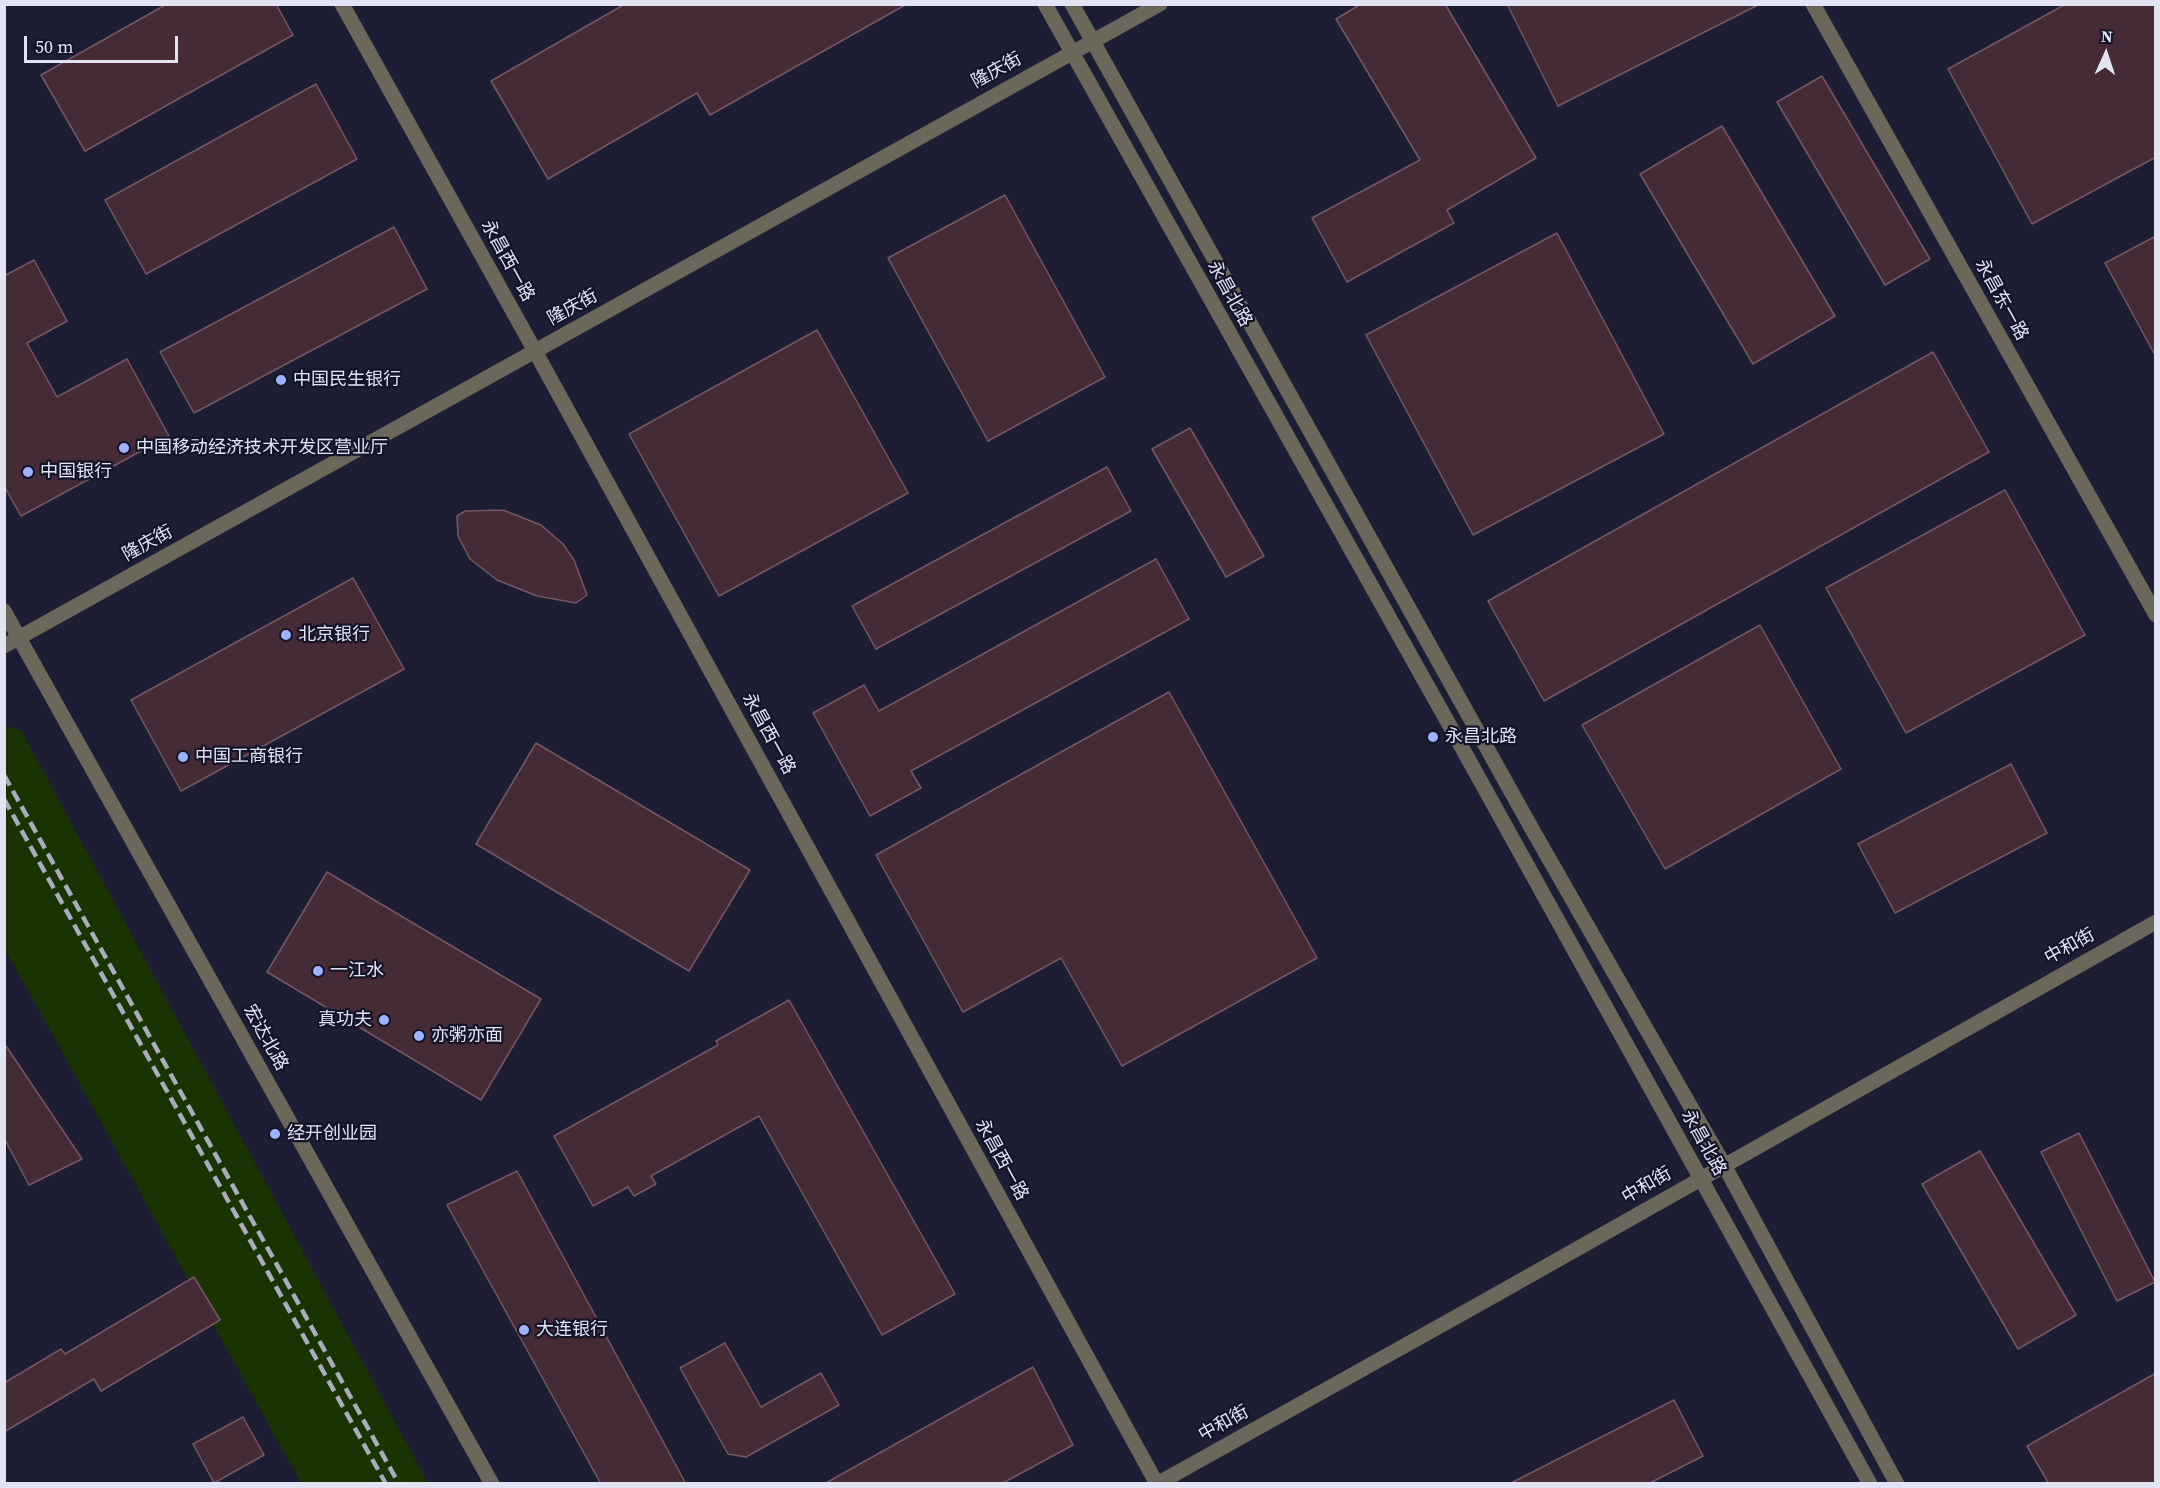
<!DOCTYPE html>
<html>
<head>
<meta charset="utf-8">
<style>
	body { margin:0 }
	#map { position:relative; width:2160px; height:1488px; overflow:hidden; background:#1d1d33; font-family:"Source Serif 4",serif }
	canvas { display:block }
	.frame { position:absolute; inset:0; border:6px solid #e2e3f3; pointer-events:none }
	.north { position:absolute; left:2076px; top:24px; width:60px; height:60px; -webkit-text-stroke:4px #141429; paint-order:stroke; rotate:3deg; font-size:16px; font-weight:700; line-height:24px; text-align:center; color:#e2e3f3 }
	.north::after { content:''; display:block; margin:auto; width:21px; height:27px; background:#e2e3f3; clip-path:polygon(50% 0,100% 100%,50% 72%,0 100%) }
	.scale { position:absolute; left:24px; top:36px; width:154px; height:27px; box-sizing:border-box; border:3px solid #e2e3f3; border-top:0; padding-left:8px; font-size:18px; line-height:21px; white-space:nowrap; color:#e2e3f3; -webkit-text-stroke:4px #141429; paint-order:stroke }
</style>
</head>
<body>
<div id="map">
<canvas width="2160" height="1488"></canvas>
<div class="frame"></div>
<div class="north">N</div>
<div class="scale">50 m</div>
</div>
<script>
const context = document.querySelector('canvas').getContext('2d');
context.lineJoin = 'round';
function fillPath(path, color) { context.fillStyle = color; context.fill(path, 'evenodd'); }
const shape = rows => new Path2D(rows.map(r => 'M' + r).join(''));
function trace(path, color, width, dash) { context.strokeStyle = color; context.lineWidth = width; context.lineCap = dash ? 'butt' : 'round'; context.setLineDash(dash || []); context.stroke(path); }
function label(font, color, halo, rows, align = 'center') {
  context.font = font + ' "Source Serif 4","Noto Sans SC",serif'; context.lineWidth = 4.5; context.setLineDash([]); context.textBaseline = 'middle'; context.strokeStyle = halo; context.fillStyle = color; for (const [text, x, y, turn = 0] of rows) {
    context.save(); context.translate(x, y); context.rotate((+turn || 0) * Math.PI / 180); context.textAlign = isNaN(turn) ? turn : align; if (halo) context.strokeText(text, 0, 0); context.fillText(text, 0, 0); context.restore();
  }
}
const green = shape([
	[4,726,21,730,428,1483,301,1483,5,949]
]);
const building = shape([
	[167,4,276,4,293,35,85,151,41,75,167,4],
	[625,4,907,4,710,115,697,93,548,179,491,81,625,4],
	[1361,4,1445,4,1536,158,1447,210,1454,223,1347,282,1312,218,1420,160,1336,19,1361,4],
	[1507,4,1760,4,1558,106,1507,4],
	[2066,4,2156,4,2156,157,2032,224,1948,69,2066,4],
	[1822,76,1930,259,1885,285,1777,102,1822,76],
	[316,84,357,159,146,274,105,200,316,84],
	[1722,126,1835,316,1753,364,1640,174,1722,126],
	[1005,195,1105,377,988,441,888,258,1005,195],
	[394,227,427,289,194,413,160,352,394,227],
	[1557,233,1664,434,1473,535,1366,335,1557,233],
	[2156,236,2156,357,2105,263,2156,236],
	[34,260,67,321,27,343,57,397,127,359,169,436,21,516,4,486,4,276,34,260],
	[817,330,908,493,719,596,629,434,817,330],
	[1933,352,1989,452,1544,701,1488,601,1933,352],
	[1190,428,1264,556,1226,577,1152,449,1190,428],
	[1107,467,1131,511,876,649,852,606,1107,467],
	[2005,490,2085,635,1906,733,1826,588,2005,490],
	[503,510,541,525,563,544,574,560,587,595,576,603,537,596,497,580,470,559,458,536,457,516,465,511,503,510],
	[1156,559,1189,619,911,771,921,788,870,816,813,713,864,685,879,711,1156,559],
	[353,578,404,669,181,791,131,700,353,578],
	[1760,625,1841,769,1665,869,1582,725,1760,625],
	[1169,692,1317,958,1122,1066,1061,958,963,1012,876,855,1169,692],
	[536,743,750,870,689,971,476,844,536,743],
	[2011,764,2047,833,1895,913,1858,844,2011,764],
	[327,872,541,999,481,1100,267,972,327,872],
	[789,1000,955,1294,882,1335,759,1116,651,1176,656,1184,634,1196,628,1187,593,1206,554,1136,718,1045,716,1041,789,1000],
	[4,1043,82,1159,29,1185,4,1138,4,1043],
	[2079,1133,2155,1282,2117,1301,2041,1152,2079,1133],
	[1980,1151,2076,1315,2018,1349,1922,1184,1980,1151],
	[517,1171,686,1484,601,1484,447,1205,517,1171],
	[194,1277,220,1320,101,1391,94,1379,4,1432,4,1383,61,1349,65,1354,194,1277],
	[725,1343,761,1407,821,1373,839,1405,746,1457,728,1454,680,1368,725,1343],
	[1033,1367,1073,1445,1001,1484,824,1484,1033,1367],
	[2156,1373,2156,1484,2049,1484,2027,1446,2156,1373],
	[1674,1400,1703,1456,1648,1484,1509,1484,1674,1400],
	[243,1417,264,1455,214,1483,193,1444,243,1417]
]);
const minor = shape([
	[342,4,535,351,1157,1484],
	[1045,4,1450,726,1870,1484],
	[1072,4,1532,829,1724,1165,1897,1484],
	[1813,4,2156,615],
	[4,611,492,1484],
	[4,646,1160,4],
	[1157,1484,1490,1298,2156,922]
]);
const rail = shape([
	[4,775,399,1484],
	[4,799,386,1484]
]);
const markers = [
	[281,380,6,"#9cb4fd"],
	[124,448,6,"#9cb4fd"],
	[28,472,6,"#9cb4fd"],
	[286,635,6,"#9cb4fd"],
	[1433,737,6,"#9cb4fd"],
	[183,757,6,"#9cb4fd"],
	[318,971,6,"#9cb4fd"],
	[384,1020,6,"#9cb4fd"],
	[419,1036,6,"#9cb4fd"],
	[275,1134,6,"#9cb4fd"],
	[524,1330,6,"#9cb4fd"]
];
const streetNames = [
	["隆庆街",997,71,-29],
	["永昌西一路",507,261,61],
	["永昌北路",1229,294,61],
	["永昌东一路",2001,300,61],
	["隆庆街",573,308,-29],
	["隆庆街",148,544,-29],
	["永昌西一路",768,734,61],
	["中和街",2070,947,-29],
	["宏达北路",265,1038,61],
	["永昌北路",1703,1143,61],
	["永昌西一路",1001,1160,61],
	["中和街",1647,1186,-30],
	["中和街",1224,1424,-29]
];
const poiNames = [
	["中国民生银行",293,380],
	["中国移动经济技术开发区营业厅",136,448],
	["中国银行",40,472],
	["北京银行",298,635],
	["永昌北路",1445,737],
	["中国工商银行",195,757],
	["一江水",330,971],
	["真功夫",372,1020,"right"],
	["亦粥亦面",431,1036],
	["经开创业园",287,1134],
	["大连银行",536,1330]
];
fillPath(green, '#193303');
fillPath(building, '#452b36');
trace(building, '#755864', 1.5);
trace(minor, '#6c675b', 15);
trace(rail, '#aaabbc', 4.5, [12, 6]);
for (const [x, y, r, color] of markers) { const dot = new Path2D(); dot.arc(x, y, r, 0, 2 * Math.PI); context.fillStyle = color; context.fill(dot); trace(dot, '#141429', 2); }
label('18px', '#e2e3f3', '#141429', streetNames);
label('18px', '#e2e3f3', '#141429', poiNames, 'left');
</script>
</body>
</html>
